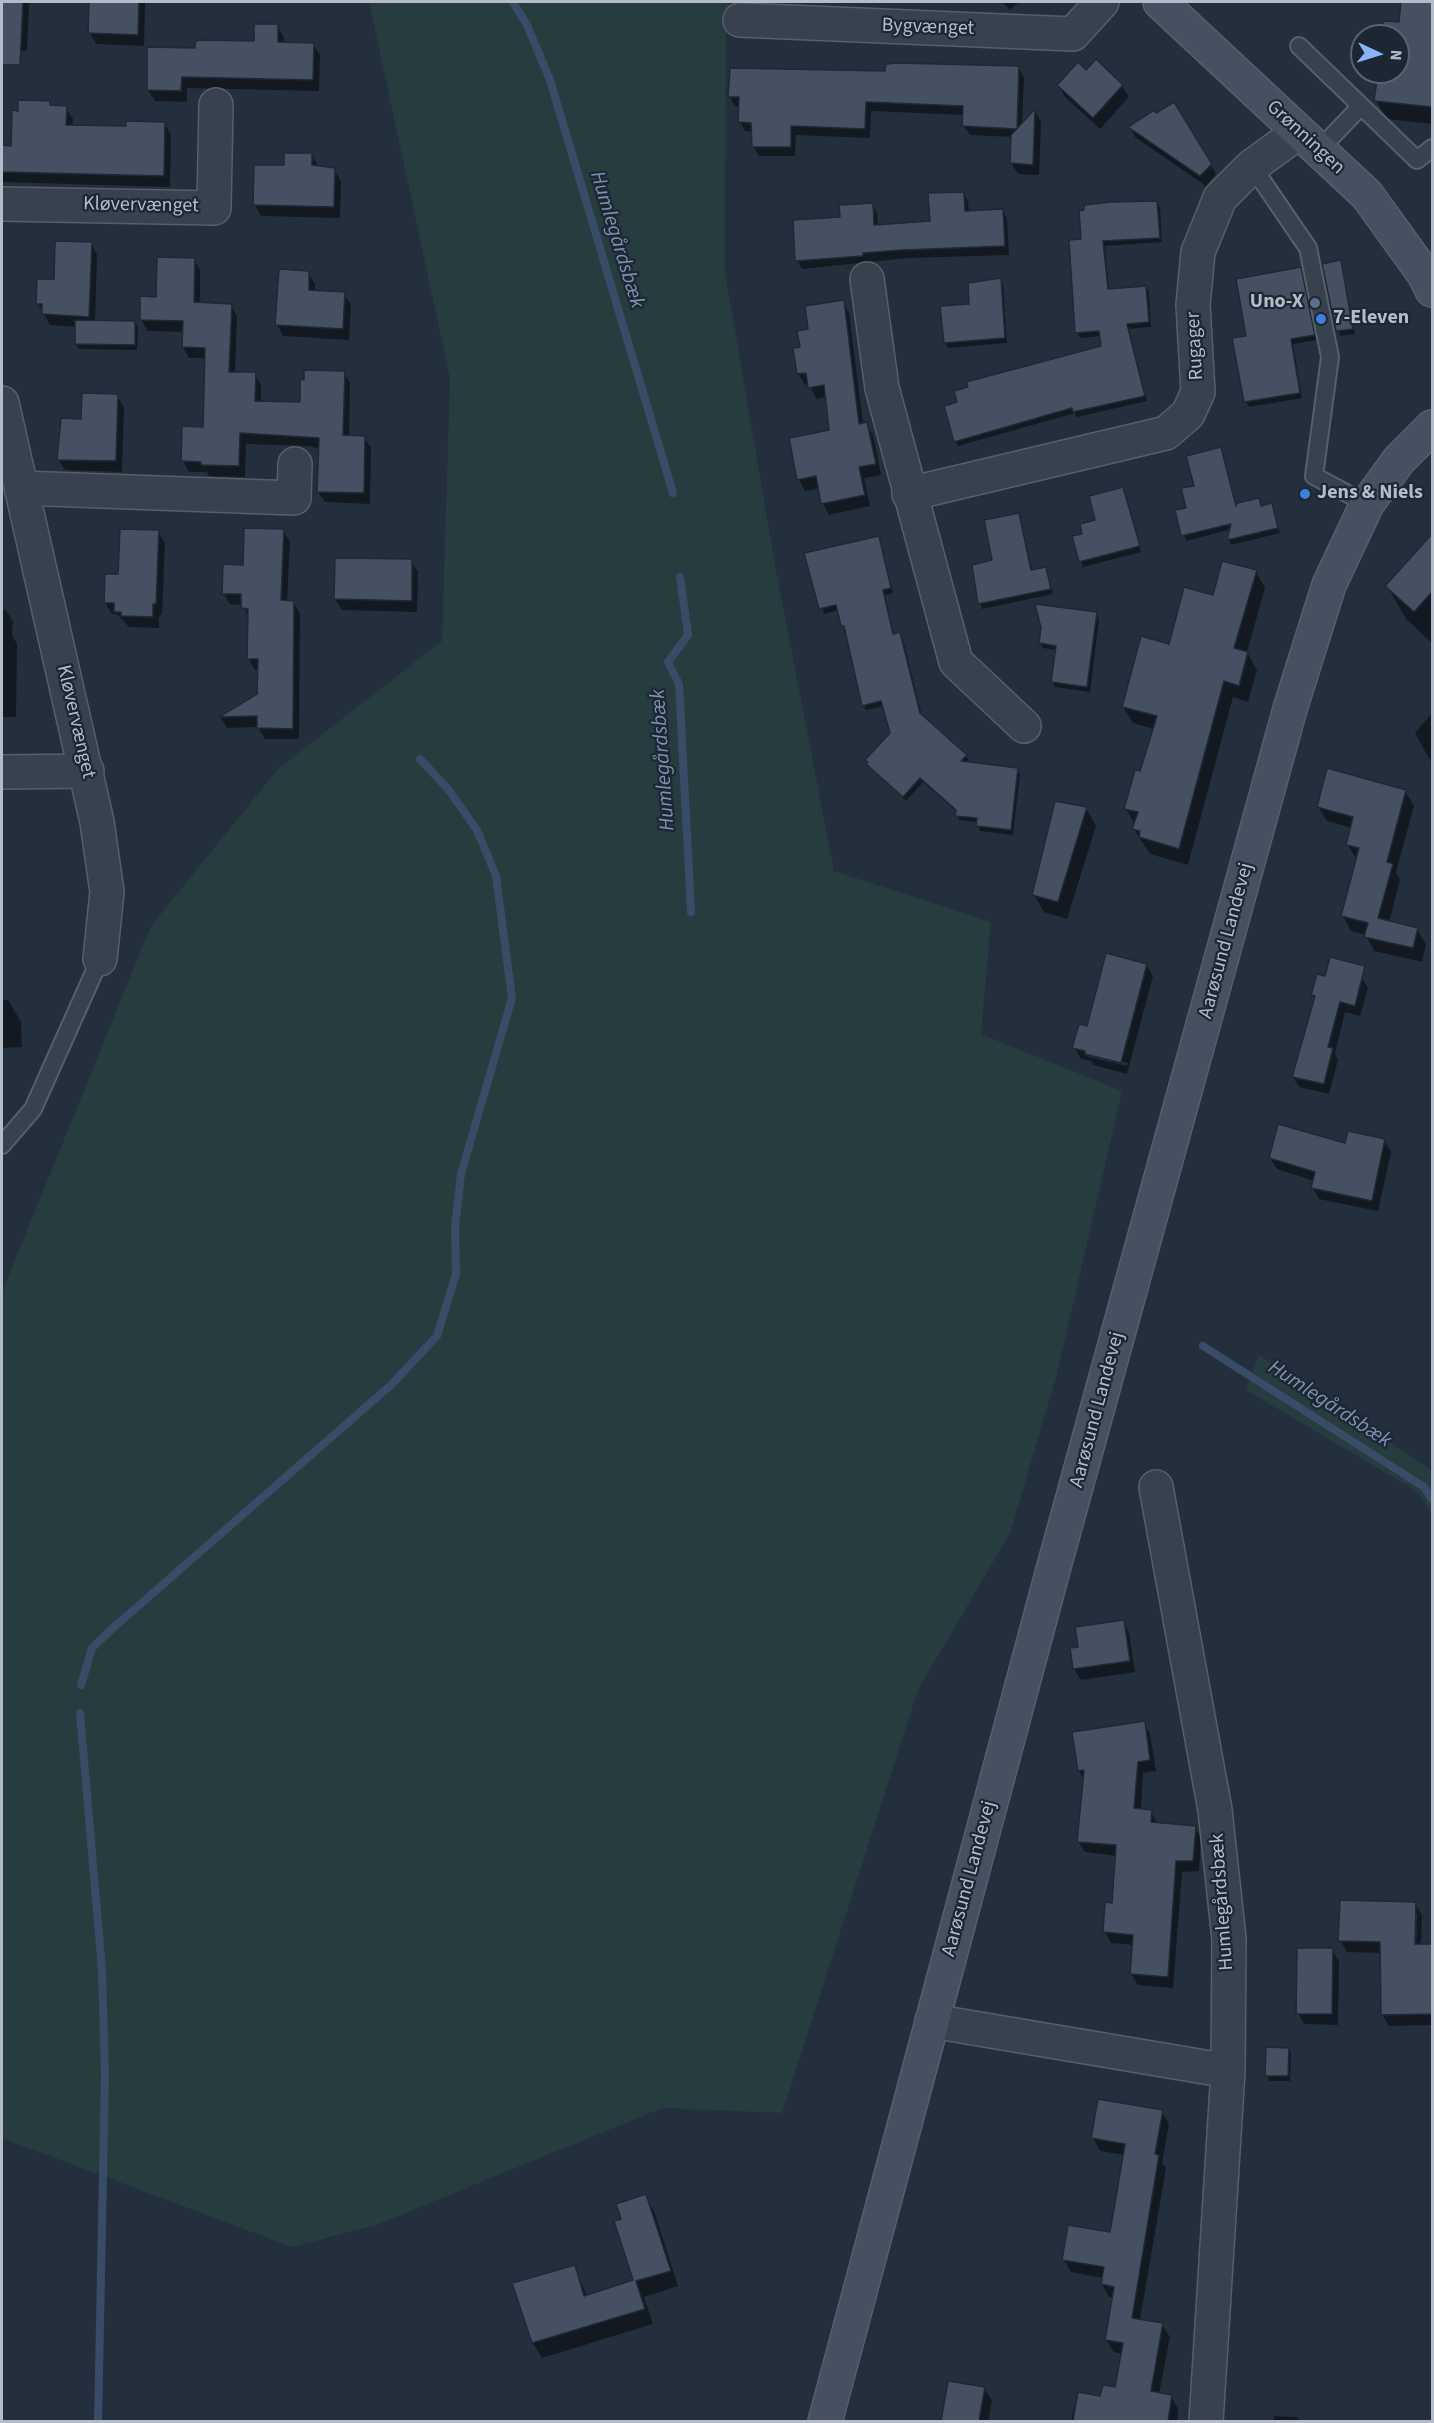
<!DOCTYPE html>
<html>
<head>
<meta charset="utf-8">
<style>
	body { margin:0 }
	#map { position:relative; width:1434px; height:2423px; overflow:hidden; background:#242f3e; font-family:"Source Sans 3",sans-serif }
	canvas { display:block }
	.frame { position:absolute; inset:0; border:3px solid #b4bcc9; pointer-events:none }
	.north { position:absolute; left:1350px; top:24px; width:60px; height:60px; box-sizing:border-box; background:#1d2633; border:2px solid #59626f; border-radius:50%; rotate:94deg; font-size:16px; font-weight:700; line-height:24px; text-align:center; color:#b4bcc9 }
	.north::after { content:''; display:block; margin:auto; width:21px; height:27px; background:#8ab4f8; clip-path:polygon(50% 0,100% 100%,50% 72%,0 100%) }
</style>
</head>
<body>
<div id="map">
<canvas width="1434" height="2423"></canvas>
<div class="frame"></div>
<div class="north">N</div>
</div>
<script>
const context = document.querySelector('canvas').getContext('2d');
context.lineJoin = 'round';
function fillPath(path, color) { context.fillStyle = color; context.fill(path, 'evenodd'); }
const shape = rows => new Path2D(rows.map(r => 'M' + r).join(''));
function trace(path, color, width, dash) { context.strokeStyle = color; context.lineWidth = width; context.lineCap = dash ? 'butt' : 'round'; context.setLineDash(dash || []); context.stroke(path); }
function label(font, color, halo, rows, align = 'center') {
  context.font = font + ' "Source Sans 3",sans-serif'; context.lineWidth = 4.5; context.setLineDash([]); context.textBaseline = 'middle'; context.strokeStyle = halo; context.fillStyle = color; for (const [text, x, y, turn = 0] of rows) {
    context.save(); context.translate(x, y); context.rotate((+turn || 0) * Math.PI / 180); context.textAlign = isNaN(turn) ? turn : align; if (halo) context.strokeText(text, 0, 0); context.fillText(text, 0, 0); context.restore();
  }
}
const green = shape([
	[369,2,730,2,726,32,725,272,775,565,834,871,991,922,981,1034,1122,1091,1057,1374,1010,1533,918,1690,782,2113,662,2108,376,2225,292,2247,2,2138,2,1292,151,926,278,769,442,641,450,378],
	[1259,1355,1432,1471,1432,1512,1415,1490,1246,1390]
]);
const shadow = shape([
	[2,2,29,2,27,51,2,51],
	[91,2,145,2,144,46,96,44,90,33],
	[1002,2,1019,2,1010,10],
	[1403,2,1432,2,1432,124,1387,119,1376,101,1379,72,1398,72,1398,36,1383,36,1400,24],
	[277,26,284,37,284,43,313,44,320,55,319,91,187,88,187,102,155,101,148,90,197,50,255,43],
	[1018,67,1024,77,1022,126,1035,111,1041,122,1039,175,1018,174,1011,163,1012,137,970,135,964,126,964,115,871,111,870,138,796,135,795,156,759,156,753,146,753,132,745,131,740,122,740,107,735,106,730,97,887,73],
	[1086,72,1122,86,1129,97,1100,129,1065,97,1059,86],
	[50,103,52,107,66,108,73,119,72,127,128,128,164,123,171,135,170,187,2,182,2,147,12,147,19,112],
	[1174,105,1216,174,1206,186,1135,137,1130,127],
	[312,155,318,166,334,170,341,181,340,218,261,216,255,205,286,167],
	[964,193,968,202,969,212,1003,211,1007,219,1009,255,908,258,802,269,797,260,841,218,872,204,877,213,878,226,931,223],
	[1157,203,1160,208,1162,242,1105,246,1109,290,1146,287,1149,292,1151,327,1129,329,1147,401,1077,417,1075,413,958,446,955,441,1103,347,1101,336,1080,338,1077,332,1083,240],
	[91,243,97,255,95,322,135,322,138,327,137,350,79,349,76,344,76,327,50,325,38,304],
	[194,259,200,270,200,304,231,305,237,316,235,373,255,374,261,385,261,403,301,403,344,372,350,383,349,437,364,437,371,448,370,504,325,502,318,491,320,449,309,446,246,444,245,477,209,476,207,472,189,472,183,461,205,428,206,358,189,358,183,347,184,332,148,331,141,320],
	[1341,262,1355,334,1340,336,1324,265],
	[1300,269,1317,340,1293,344,1302,398,1249,407,1246,401],
	[308,273,315,284,315,292,344,294,351,305,349,340,283,336,277,324],
	[1000,279,1003,284,1007,343,948,348,945,343,971,305],
	[843,302,849,313,863,424,866,424,873,435,881,475,864,478,870,506,829,515,823,503,820,488,805,491,799,479,831,431,827,397,816,399,809,384,805,385,798,373,801,349,810,331],
	[117,396,124,407,122,472,65,470,58,459,59,434],
	[1220,449,1236,505,1259,500,1262,507,1271,505,1280,533,1231,545,1229,540,1232,529,1186,541,1177,511,1187,509,1195,487],
	[1123,488,1141,552,1083,567,1074,537,1084,535],
	[1018,514,1033,572,1045,569,1053,594,982,609,974,566,994,562],
	[283,531,290,542,287,602,293,602,300,613,299,739,265,739,258,727,227,728,221,718,259,695,259,670,255,670,248,658,249,620,243,605,230,604,223,593,244,566],
	[158,532,165,543,162,615,159,615,159,628,129,627,117,614,112,614,105,603,120,576],
	[1432,536,1432,643,1406,619,1387,586],
	[878,538,893,593,885,595,894,635,900,634,903,639,922,716,966,756,969,761,966,764,1017,769,1020,774,1013,835,980,831,978,822,959,820,957,812,923,782,906,801,868,764,891,733,884,706,866,710,863,705,839,610,824,614,806,554],
	[411,561,418,572,417,612,342,610,335,599],
	[1256,572,1265,588,1247,652,1257,670,1248,702,1233,697,1188,865,1150,854,1134,829,1135,825,1126,809,1141,773,1154,729,1133,723,1123,707,1170,646,1214,597],
	[2,610,6,610,13,622,12,635,17,644,16,717,2,717],
	[1096,613,1099,619,1090,692,1055,687,1052,682,1057,650,1043,648,1040,643],
	[1432,713,1432,764,1415,733],
	[1405,791,1414,806,1396,872,1400,880,1389,923,1417,929,1426,944,1422,962,1374,951,1366,935,1351,931,1343,916,1356,859,1348,845,1352,828,1327,821,1318,807],
	[1086,808,1096,826,1067,919,1044,912,1034,895],
	[1146,965,1153,976,1127,1074,1093,1065,1091,1061,1081,1059,1074,1047,1088,1028],
	[1086,1053,1128,1063,1127,1066,1086,1056],
	[1362,978,1368,988,1360,1016,1345,1012,1335,1054,1338,1060,1329,1094,1299,1087,1293,1077,1316,1000,1313,995],
	[2,1000,8,1000,21,1022,22,1047,2,1048],
	[1384,1140,1391,1152,1378,1211,1319,1199,1313,1188,1314,1181,1277,1169,1270,1158],
	[1123,1622,1129,1633,1135,1672,1081,1680,1074,1669,1072,1649,1080,1648],
	[1144,1723,1150,1734,1156,1771,1143,1773,1141,1811,1151,1812,1158,1824,1195,1827,1201,1838,1199,1871,1182,1872,1173,1988,1138,1985,1131,1974,1134,1945,1111,1943,1105,1932,1114,1905,1117,1856,1085,1852,1078,1841,1084,1780,1079,1771],
	[1415,1904,1422,1915,1421,1945,1432,1945,1432,2025,1389,2026,1382,2014,1382,1953,1347,1952,1340,1940],
	[1414,1913,1417,1913,1416,1951,1413,1951],
	[1332,1950,1339,1961,1338,2025,1304,2024,1298,2013],
	[1288,2049,1291,2054,1290,2081,1270,2081,1267,2076],
	[1162,2112,1169,2124,1162,2163,1166,2168,1140,2320,1162,2325,1170,2337,1159,2394,1171,2396,1178,2409,1178,2422,1071,2422,1074,2406,1102,2398,1116,2389,1122,2354,1114,2352,1106,2340,1114,2297,1109,2297,1102,2284,1103,2278,1071,2272,1064,2260,1111,2234,1125,2155,1100,2151,1093,2138],
	[645,2196,654,2211,678,2286,644,2297,653,2324,542,2358,533,2343,514,2284,574,2267,587,2296,635,2281],
	[950,2383,984,2388,992,2401,988,2422,944,2422],
	[1274,2416,1297,2417,1299,2422,1274,2422]
]);
const stream = shape([
	[513,2,527,25,550,80,673,493],
	[680,577,688,635,668,662,679,684,691,912],
	[1203,1346,1424,1487,1432,1499],
	[81,1685,92,1648,113,1628,391,1385,437,1336,456,1274,455,1227,461,1174,512,998,496,876,477,830,448,789,420,759],
	[80,1713,102,1970,105,2075,98,2422]
]);
const building = shape([
	[2,2,23,2,20,65,2,65,2,2],
	[89,2,139,2,138,35,88,33,89,2],
	[1401,2,1432,2,1432,107,1374,101,1378,72,1398,72,1398,36,1381,36,1383,21,1399,22,1401,2],
	[254,24,278,24,278,42,314,43,313,80,182,77,181,91,147,90,147,47,195,48,195,42,199,40,254,41,254,24],
	[1096,59,1123,85,1093,118,1057,85,1078,62,1086,70,1096,59],
	[897,63,1019,66,1017,129,962,126,963,106,866,102,865,129,791,126,791,147,752,147,751,123,738,122,739,97,728,97,730,68,885,71,886,64,897,63],
	[18,100,50,101,50,105,67,106,66,125,126,126,126,121,165,122,164,176,2,172,2,145,11,146,12,110,18,111,18,100],
	[1174,102,1212,164,1200,176,1128,127,1154,110,1156,113,1174,102],
	[1035,109,1033,165,1010,163,1011,135,1035,109],
	[284,153,312,153,312,165,335,168,334,207,253,205,254,165,284,165,284,153],
	[964,192,965,211,1003,209,1005,246,903,250,863,253,863,256,795,261,793,220,840,217,839,205,873,203,874,225,930,221,928,193,964,192],
	[1157,201,1160,238,1103,241,1108,289,1146,286,1149,322,1127,324,1145,396,1073,412,1072,408,954,442,944,406,957,402,954,391,968,387,966,382,1101,346,1099,331,1075,333,1069,240,1081,239,1079,211,1084,210,1084,205,1110,202,1157,201],
	[55,241,92,242,89,317,42,314,42,304,36,304,37,279,54,279,55,241],
	[157,257,195,258,194,302,232,304,229,372,256,372,255,401,300,402,300,379,304,380,304,370,345,371,343,435,365,436,364,493,317,492,319,438,240,433,239,466,201,465,201,462,181,461,182,426,203,427,205,348,182,347,183,321,140,320,140,296,156,297,157,257],
	[1341,260,1353,329,1336,331,1322,264,1341,260],
	[1301,267,1315,335,1291,339,1300,393,1244,402,1232,338,1246,336,1236,279,1301,267],
	[279,269,309,271,309,290,345,292,343,329,275,325,279,269],
	[1001,278,1005,338,944,343,940,306,969,304,968,283,1001,278],
	[844,300,859,424,867,422,876,464,859,467,865,495,821,504,816,476,797,480,789,438,829,430,824,385,808,388,806,373,797,374,793,348,800,347,797,331,808,329,805,306,844,300],
	[75,320,135,321,135,345,75,344,75,320],
	[82,393,118,394,116,461,57,460,61,418,81,419,82,393],
	[1221,447,1236,506,1237,503,1259,498,1261,506,1272,503,1278,528,1227,540,1231,524,1181,536,1175,510,1186,508,1181,488,1194,486,1186,456,1221,447],
	[1123,487,1140,546,1079,562,1072,536,1082,534,1080,524,1095,520,1089,496,1123,487],
	[1019,513,1031,570,1046,567,1051,589,978,604,972,565,992,560,984,520,1019,513],
	[244,528,284,529,281,600,294,601,293,729,257,728,257,716,219,717,257,694,258,659,247,659,248,609,241,608,241,594,222,594,223,564,243,565,244,528],
	[120,529,159,530,156,604,153,604,153,617,121,616,121,612,114,612,114,603,104,603,105,574,118,574,120,529],
	[1432,534,1432,592,1414,612,1385,586,1432,534],
	[879,536,891,588,883,590,893,634,900,632,920,713,967,755,961,761,1018,768,1011,830,976,826,977,818,955,816,956,810,920,778,903,797,866,764,868,762,865,760,890,733,881,701,862,706,844,626,841,626,836,605,819,609,804,553,879,536],
	[335,558,412,559,412,601,334,599,335,558],
	[1222,561,1257,570,1234,648,1248,652,1239,686,1224,681,1179,849,1139,837,1140,831,1132,829,1138,812,1124,809,1135,770,1140,771,1157,716,1122,707,1141,636,1169,644,1184,587,1213,595,1222,561],
	[1035,604,1097,612,1087,687,1051,682,1056,646,1039,643,1041,628,1035,604],
	[1327,768,1406,790,1387,862,1393,864,1378,918,1418,928,1413,948,1364,937,1368,923,1341,916,1359,848,1346,845,1353,817,1317,807,1327,768],
	[1055,801,1087,807,1058,902,1032,895,1055,801],
	[1106,953,1147,964,1121,1063,1085,1054,1085,1051,1072,1048,1079,1024,1087,1026,1106,953],
	[1330,957,1365,966,1355,1006,1340,1002,1328,1047,1333,1048,1324,1084,1292,1077,1315,996,1311,995,1317,974,1325,976,1330,957],
	[1278,1124,1345,1143,1348,1131,1385,1139,1372,1201,1311,1188,1315,1172,1269,1158,1278,1124],
	[1124,1620,1130,1661,1073,1669,1070,1648,1078,1647,1075,1627,1124,1620],
	[1145,1721,1150,1760,1138,1762,1134,1808,1152,1810,1151,1822,1196,1826,1193,1861,1176,1861,1168,1977,1130,1974,1133,1935,1103,1932,1105,1902,1112,1903,1116,1845,1077,1842,1084,1770,1078,1771,1072,1732,1145,1721],
	[1340,1900,1416,1902,1415,1944,1432,1944,1432,2014,1381,2015,1380,1942,1338,1941,1340,1900],
	[1297,1948,1333,1948,1332,2014,1296,2014,1297,1948],
	[1266,2047,1289,2048,1288,2076,1265,2076,1266,2047],
	[1098,2099,1163,2110,1155,2154,1159,2155,1132,2318,1163,2323,1151,2391,1172,2395,1168,2421,1073,2421,1078,2392,1100,2396,1103,2385,1115,2387,1123,2343,1105,2340,1114,2287,1101,2284,1104,2267,1062,2260,1068,2225,1110,2232,1125,2144,1091,2138,1098,2099],
	[646,2194,671,2271,636,2281,645,2309,532,2343,512,2283,575,2265,584,2296,633,2280,614,2221,621,2219,616,2204,646,2194],
	[948,2381,985,2387,979,2421,941,2421,948,2381]
]);
const lane = shape([
	[1299,46,1417,160,1432,148],
	[1319,150,1361,106],
	[1252,166,1308,248,1330,357,1314,476,1367,504],
	[2,1145,33,1109,100,959]
]);
const street = shape([
	[740,20,1073,34,1102,2],
	[2,204,214,208,216,105],
	[867,279,882,388,956,662,1024,726],
	[2,403,97,822,107,892,100,959],
	[21,488,294,498,295,464],
	[909,494,1166,433,1188,414,1198,392,1193,305,1198,252,1220,198,1252,166,1299,132],
	[2,772,87,771],
	[1156,1487,1215,1810,1229,1939,1228,2071,1206,2422],
	[932,2021,1228,2071]
]);
const secondary = shape([
	[1160,2,1367,195,1424,274,1432,290],
	[825,2422,1053,1570,1290,709,1329,585,1367,504,1399,460,1432,427]
]);
const markers = [
	[1315,303,6,"#5c6f8a"],
	[1321,319,6,"#3f7fe0"],
	[1305,494,6,"#3f7fe0"]
];
const streetNames = [
	["Bygvænget",928,28,2],
	["Grønningen",1305,138,43],
	["Kløvervænget",141,206,1],
	["Rugager",1196,346,-93],
	["Kløvervænget",75,722,77],
	["Aarøsund Landevej",1227,941,-75],
	["Aarøsund Landevej",1098,1410,-75],
	["Aarøsund Landevej",970,1879,-75],
	["Humlegårdsbæk",1223,1902,-94]
];
const poiNames = [
	["Uno-X",1303,303,"right"],
	["7-Eleven",1333,319],
	["Jens & Niels",1317,494]
];
const waterNames = [
	["Humlegårdsbæk",616,240,73],
	["Humlegårdsbæk",664,760,-94],
	["Humlegårdsbæk",1329,1405,33]
];
fillPath(green, '#263c3f');
fillPath(shadow, '#0007');
trace(stream, '#394c67', 8);
fillPath(building, '#455162');
trace(building, '#1f2835', 1.5);
trace(lane, '#565f6c', 20);
trace(street, '#565f6c', 36);
trace(secondary, '#565f6c', 36);
trace(lane, '#38414e', 16);
trace(street, '#38414e', 33);
trace(secondary, '#465061', 33);
for (const [x, y, r, color] of markers) { const dot = new Path2D(); dot.arc(x, y, r, 0, 2 * Math.PI); context.fillStyle = color; context.fill(dot); trace(dot, '#1d2633', 2); }
label('20px', '#b4bcc9', '#1d2633', streetNames);
label('bold 20px', '#b4bcc9', '#1d2633', poiNames, 'left');
label('italic 21px', '#7c92b1', '#1d2633', waterNames);
</script>
</body>
</html>
